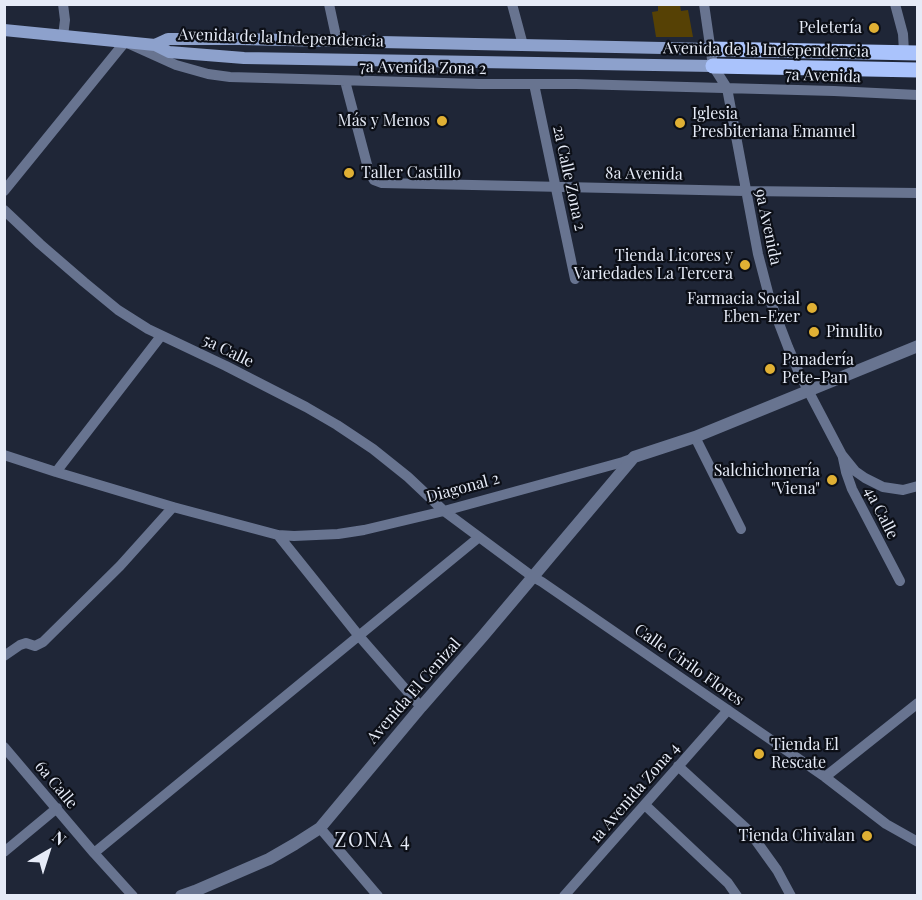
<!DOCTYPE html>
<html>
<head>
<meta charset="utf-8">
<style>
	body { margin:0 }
	#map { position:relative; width:922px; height:900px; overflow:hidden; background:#1f2637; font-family:"Playfair Display",serif }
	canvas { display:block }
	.frame { position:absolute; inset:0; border:6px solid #e6ebf7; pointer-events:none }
	.north { position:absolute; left:18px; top:822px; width:60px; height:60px; -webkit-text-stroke:4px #0c0f17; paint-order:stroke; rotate:39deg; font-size:16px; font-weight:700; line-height:24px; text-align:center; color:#e6ebf7 }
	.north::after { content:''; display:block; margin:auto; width:21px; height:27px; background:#e6ebf7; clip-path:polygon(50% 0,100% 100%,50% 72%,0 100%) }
</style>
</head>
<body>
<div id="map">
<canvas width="922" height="900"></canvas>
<div class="frame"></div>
<div class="north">N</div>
</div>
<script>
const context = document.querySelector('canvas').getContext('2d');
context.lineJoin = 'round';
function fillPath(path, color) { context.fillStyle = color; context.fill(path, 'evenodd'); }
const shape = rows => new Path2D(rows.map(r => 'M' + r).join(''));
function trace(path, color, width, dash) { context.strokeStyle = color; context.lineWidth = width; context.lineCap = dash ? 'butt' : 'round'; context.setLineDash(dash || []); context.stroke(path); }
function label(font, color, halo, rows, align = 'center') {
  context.font = font + ' "Playfair Display",serif'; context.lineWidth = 4.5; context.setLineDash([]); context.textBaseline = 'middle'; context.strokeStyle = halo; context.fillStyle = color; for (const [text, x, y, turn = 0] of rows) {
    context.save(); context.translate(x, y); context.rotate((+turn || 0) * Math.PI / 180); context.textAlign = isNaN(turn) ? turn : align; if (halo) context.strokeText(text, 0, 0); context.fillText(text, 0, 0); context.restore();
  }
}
const green = shape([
	[680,5,681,11,688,10,693,37,656,37,652,12,658,11,658,6]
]);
const minor = shape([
	[63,4,65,20,63,36],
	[329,4,337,41],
	[512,4,523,45],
	[704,4,713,66,727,88,758,254,770,300,788,347,800,375,842,455,855,471,865,478,883,487,903,490,918,486],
	[895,4,903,34,904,52],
	[345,81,369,172,374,180,382,183,745,191,918,193],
	[534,84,575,279],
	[4,191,125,42,176,65,208,74,230,77,479,84,576,84,834,91,918,95],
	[4,210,40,244,84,282,118,310,148,329,226,366,306,407,337,425,373,449,408,477,444,511,533,577,542,582,825,777,886,824,918,842],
	[695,437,741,529],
	[4,455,56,472,173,507,278,535,294,536,338,534,364,530,444,511,623,462,634,458],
	[843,458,846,472,852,489,900,581],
	[56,472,161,336],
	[278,535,359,636,421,707],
	[4,656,20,645,26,643,35,646,43,642,120,566,173,507],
	[4,747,94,853,133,896],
	[678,766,749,831,777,870,791,896],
	[825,777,918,703],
	[645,805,728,883,737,896],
	[320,828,378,896],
	[4,852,57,808],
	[94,853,478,538],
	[564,896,728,710]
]);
const tertiary = shape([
	[181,896,195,891,269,859,295,844,320,828,421,707,483,636,634,457,695,437,918,346]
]);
const secondary = shape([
	[4,30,155,45,169,52,244,58,713,66],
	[155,45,168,39,239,39,710,49]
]);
const primary = shape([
	[710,49,918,53],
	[713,66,918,70]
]);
const markers = [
	[874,28,6,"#e0b034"],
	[442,121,6,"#e0b034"],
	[680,123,6,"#e0b034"],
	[349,173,6,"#e0b034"],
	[745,265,6,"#e0b034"],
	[812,308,6,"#e0b034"],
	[814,332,6,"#e0b034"],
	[770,369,6,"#e0b034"],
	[832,480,6,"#e0b034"],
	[759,754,6,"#e0b034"],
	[867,836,6,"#e0b034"]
];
const poiNames = [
	["Peletería",862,28],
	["Iglesia",692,114,"left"],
	["Presbiteriana Emanuel",692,132,"left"],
	["Más y Menos",430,121],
	["Taller Castillo",361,173,"left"],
	["Tienda Licores y",733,256],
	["Variedades La Tercera",733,274],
	["Farmacia Social",800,299],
	["Eben-Ezer",800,317],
	["Pinulito",826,332,"left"],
	["Panadería",782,360,"left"],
	["Pete-Pan",782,378,"left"],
	["Salchichonería",820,471],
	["\"Viena\"",820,489],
	["Tienda El",771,745,"left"],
	["Rescate",771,763,"left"],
	["Tienda Chivalan",855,836]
];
const streetNames = [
	["Avenida de la Independencia",281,38,2],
	["Avenida de la Independencia",766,50,1],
	["7a Avenida Zona 2",423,68,1],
	["7a Avenida",823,76,2],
	["8a Avenida",644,174,1],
	["2a Calle Zona 2",569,178,78],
	["9a Avenida",768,227,78],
	["5a Calle",228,351,26],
	["Diagonal 2",463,488,-15],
	["4a Calle",881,513,63],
	["Calle Cirilo Flores",689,665,35],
	["Avenida El Cenizal",414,691,-49],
	["6a Calle",56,785,50],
	["1a Avenida Zona 4",635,793,-49]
];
const quarterNames = [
	["ZONA 4",373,841]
];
fillPath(green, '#564105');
trace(minor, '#687490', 10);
trace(tertiary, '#687490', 12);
trace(secondary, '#8da1cc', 12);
trace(primary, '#aac3fc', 15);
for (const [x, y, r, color] of markers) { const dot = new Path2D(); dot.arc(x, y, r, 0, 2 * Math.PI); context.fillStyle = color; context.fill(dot); trace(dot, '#0c0f17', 2); }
label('16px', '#e6ebf7', '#0c0f17', poiNames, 'right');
label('16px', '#e6ebf7', '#0c0f17', streetNames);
context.letterSpacing = '1.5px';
label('20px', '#e6ebf7', '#0c0f17', quarterNames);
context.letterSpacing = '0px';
</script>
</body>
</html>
